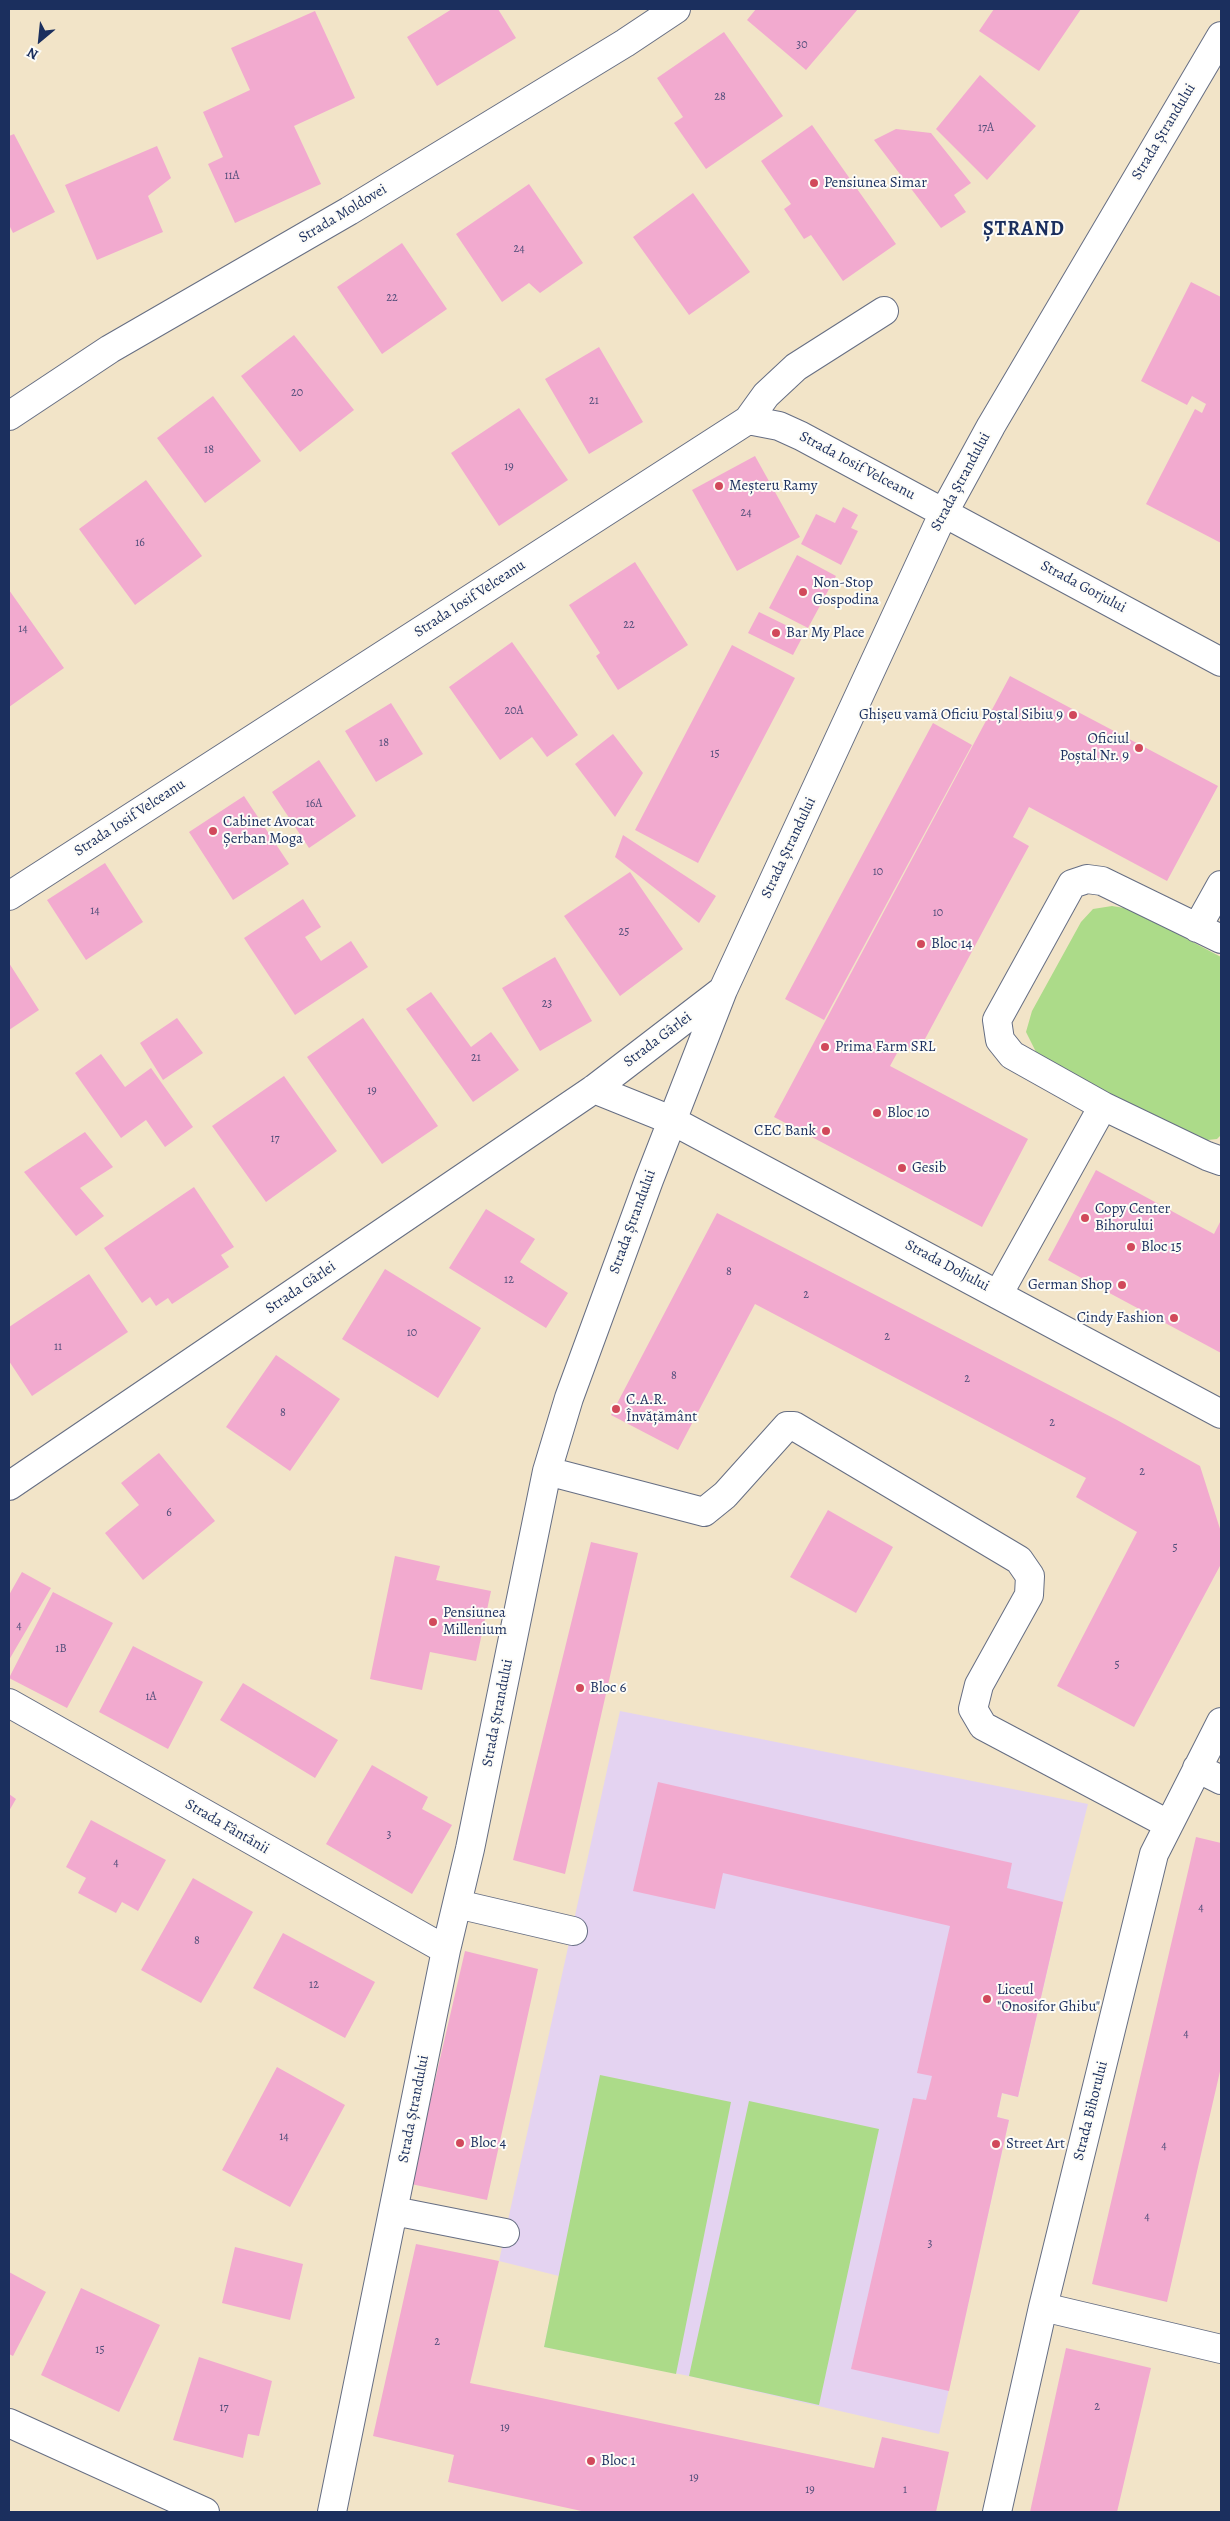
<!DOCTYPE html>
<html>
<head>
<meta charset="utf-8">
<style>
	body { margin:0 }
	#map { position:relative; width:1230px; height:2521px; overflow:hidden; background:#f2e4c8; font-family:Alegreya,serif }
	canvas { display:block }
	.frame { position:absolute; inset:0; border:10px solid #1b2f5e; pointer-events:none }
	.north { position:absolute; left:15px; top:15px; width:50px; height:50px; -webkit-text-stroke:4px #fdfcf7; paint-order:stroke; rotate:208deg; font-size:14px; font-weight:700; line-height:20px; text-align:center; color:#1b2f5e }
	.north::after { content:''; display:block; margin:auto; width:18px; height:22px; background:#1b2f5e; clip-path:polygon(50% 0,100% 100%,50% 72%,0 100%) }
</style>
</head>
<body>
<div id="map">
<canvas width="1230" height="2521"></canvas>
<div class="frame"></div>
<div class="north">N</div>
</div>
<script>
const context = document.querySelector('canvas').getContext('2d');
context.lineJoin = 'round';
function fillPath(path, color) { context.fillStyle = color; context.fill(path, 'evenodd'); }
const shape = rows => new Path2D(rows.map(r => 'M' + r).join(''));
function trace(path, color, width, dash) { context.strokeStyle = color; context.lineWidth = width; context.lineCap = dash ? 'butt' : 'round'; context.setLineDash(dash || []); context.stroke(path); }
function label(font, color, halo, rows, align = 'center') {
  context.font = font + ' Alegreya,serif'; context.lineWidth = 4; context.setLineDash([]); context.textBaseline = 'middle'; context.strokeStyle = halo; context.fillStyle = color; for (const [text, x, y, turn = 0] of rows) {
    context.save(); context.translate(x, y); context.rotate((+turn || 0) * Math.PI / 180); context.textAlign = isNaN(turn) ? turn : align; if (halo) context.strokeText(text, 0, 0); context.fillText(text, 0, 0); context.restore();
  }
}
const built = shape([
	[620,1711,1088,1804,1063,1902,1018,2097,1002,2093,997,2117,1009,2120,939,2434,689,2376,544,2347,559,2276,499,2261]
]);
const green = shape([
	[1112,906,1130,909,1221,957,1221,1135,1217,1139,1198,1141,1054,1068,1036,1052,1026,1032,1032,1011,1081,922,1093,909],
	[600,2075,731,2102,676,2374,544,2347],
	[749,2101,879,2129,819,2405,689,2376]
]);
const building = shape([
	[452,9,498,9,516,38,437,86,407,37],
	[756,9,858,9,806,70,747,20],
	[994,9,1081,9,1039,71,979,31],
	[315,11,355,98,294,126,321,184,235,223,208,164,223,157,203,112,250,90,231,48],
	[724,32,783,116,706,169,674,123,683,117,657,78],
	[980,75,1036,126,987,180,936,129],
	[812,125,896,244,843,281,811,235,804,239,784,209,791,204,761,161],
	[896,129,931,133,971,183,954,195,966,212,941,228,874,140],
	[14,134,55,212,13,233,9,225,9,136],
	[157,146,171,178,148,196,163,232,97,260,65,185],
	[529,184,583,263,540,293,529,283,502,302,456,234],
	[693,193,750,272,689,315,633,237],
	[402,243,447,309,382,354,337,287],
	[1191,282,1221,297,1221,543,1146,504,1195,409,1202,413,1206,404,1192,396,1187,405,1141,381],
	[294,335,354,410,300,452,241,376],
	[599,347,643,422,589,454,545,379],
	[213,396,261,461,205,503,157,438],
	[519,408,568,480,499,526,451,453],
	[755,456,800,537,737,571,692,490],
	[146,480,202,556,135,605,79,529],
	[843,507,858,515,851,528,858,531,841,565,801,544,816,514,835,523],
	[797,555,836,576,808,628,769,608],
	[635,562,688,645,618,690,596,656,600,653,569,605],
	[9,590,64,668,9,707],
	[759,612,804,634,793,655,748,633],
	[512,642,578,735,547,757,532,737,500,760,449,687],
	[732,645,795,678,698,863,635,830],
	[1010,676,1218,786,1167,881,1029,807,1013,837,1029,846,998,903,918,1052,902,1044,890,1066,1028,1139,982,1227,774,1117],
	[391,703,423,754,376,782,345,731],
	[933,723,972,745,824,1020,785,999],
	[613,734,643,773,615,817,575,764],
	[319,760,356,816,309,848,272,792],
	[244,796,289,864,233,900,189,832],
	[623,835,716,896,699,923,615,857],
	[105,863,143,922,86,960,47,900],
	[630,872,683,949,620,996,564,916],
	[303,899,321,927,305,937,321,961,351,941,368,967,295,1015,244,938],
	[555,957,592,1021,540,1051,502,988],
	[9,963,39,1010,9,1030],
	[431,992,471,1047,491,1032,519,1070,473,1102,406,1009],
	[177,1018,203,1053,163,1080,140,1043],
	[363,1018,438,1126,382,1164,307,1057],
	[101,1054,125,1087,151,1068,193,1127,165,1147,146,1120,121,1138,75,1073],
	[284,1076,337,1151,266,1202,212,1126],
	[85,1132,113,1167,80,1188,104,1216,76,1236,24,1172],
	[1096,1170,1214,1234,1221,1220,1221,1353,1048,1260],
	[194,1187,234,1247,221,1255,229,1267,172,1304,168,1298,156,1306,150,1297,142,1303,104,1248],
	[486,1209,535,1239,520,1262,568,1293,546,1328,449,1268],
	[717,1213,1117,1420,1200,1466,1221,1532,1221,1564,1134,1727,1057,1686,1137,1532,1076,1497,1086,1478,755,1304,678,1450,611,1415],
	[385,1269,481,1328,438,1398,342,1339],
	[89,1274,128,1332,32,1396,9,1361,9,1327],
	[276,1355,340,1399,290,1471,226,1427],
	[159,1453,215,1521,143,1580,105,1533,139,1505,121,1483],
	[828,1510,893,1547,856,1613,790,1577],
	[591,1542,638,1553,565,1874,513,1860],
	[395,1556,440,1566,436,1580,491,1591,476,1661,430,1652,422,1690,370,1679],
	[22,1572,51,1588,9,1660,9,1595],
	[53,1592,113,1623,67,1708,9,1678],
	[133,1646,203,1682,168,1749,99,1712],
	[243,1683,338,1740,315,1778,220,1720],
	[372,1765,428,1797,422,1809,452,1825,412,1894,326,1844],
	[658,1782,1012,1863,1007,1888,1063,1902,1018,2097,1002,2093,997,2117,1009,2120,949,2391,851,2369,913,2098,926,2100,932,2076,917,2073,950,1926,723,1873,715,1909,633,1891],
	[9,1794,16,1799,9,1811],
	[91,1820,166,1860,138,1911,122,1902,116,1913,78,1893,86,1878,66,1867],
	[1196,1837,1221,1843,1221,2067,1167,2302,1092,2284],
	[193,1878,253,1912,201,2003,141,1970],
	[283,1933,375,1982,345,2038,253,1988],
	[465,1951,538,1969,487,2200,411,2184],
	[277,2067,345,2105,290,2207,222,2170],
	[416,2244,499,2261,470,2383,874,2468,882,2437,949,2452,936,2512,586,2512,448,2482,454,2455,373,2436],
	[235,2247,303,2264,290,2320,222,2303],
	[9,2272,46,2292,13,2356,9,2354],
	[81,2288,160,2325,119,2412,41,2375],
	[1066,2348,1151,2368,1117,2512,1030,2512],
	[199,2357,272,2381,259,2436,248,2434,243,2458,173,2440]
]);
const minor = shape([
	[9,416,110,349,349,211,625,43,676,9],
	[748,420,766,395,796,367,884,311],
	[9,896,748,420,779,426,801,436,1221,662],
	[1197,928,1221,885],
	[594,1089,671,1120,1221,1414],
	[1103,1106,1207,1156,1221,1161],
	[999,1293,1103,1106,1012,1055,1000,1040,997,1020,1072,884,1087,879,1102,881,1221,939],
	[547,1471,704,1512,725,1495,787,1426,794,1426,1019,1560,1030,1576,1029,1595,979,1685,973,1709,983,1726,1168,1824],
	[9,1486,594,1089,723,990],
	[9,1703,446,1950],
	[1197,1768,1221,1780],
	[457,1904,573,1931],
	[394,2211,505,2233],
	[1043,2307,1221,2349],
	[9,2423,205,2512],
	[332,2512,446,1950,470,1849,547,1471,569,1398,649,1180,723,990,944,512,991,426,1221,36],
	[997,2512,1043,2307,1154,1854,1221,1722]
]);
const markers = [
	[814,183,5,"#d1495b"],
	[719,486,5,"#d1495b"],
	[803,592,5,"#d1495b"],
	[776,633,5,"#d1495b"],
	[1073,715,5,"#d1495b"],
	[1139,748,5,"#d1495b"],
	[213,831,5,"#d1495b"],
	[921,944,5,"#d1495b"],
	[825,1047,5,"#d1495b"],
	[877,1113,5,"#d1495b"],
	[826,1131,5,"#d1495b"],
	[902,1168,5,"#d1495b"],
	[1085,1218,5,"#d1495b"],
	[1131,1247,5,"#d1495b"],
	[1122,1285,5,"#d1495b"],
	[1174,1318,5,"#d1495b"],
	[616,1409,5,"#d1495b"],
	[433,1622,5,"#d1495b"],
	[580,1688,5,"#d1495b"],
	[987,1999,5,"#d1495b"],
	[460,2143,5,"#d1495b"],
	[996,2144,5,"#d1495b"],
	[591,2461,5,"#d1495b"]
];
const numberNames = [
	["30",802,45],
	["28",720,97],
	["17A",986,128],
	["11A",232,176],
	["24",519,249],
	["22",392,298],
	["20",297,393],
	["21",594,401],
	["18",209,450],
	["19",509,467],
	["24",746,513],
	["16",140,543],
	["22",629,625],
	["14",23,629],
	["20A",514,711],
	["18",384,743],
	["15",715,754],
	["16A",314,804],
	["10",878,872],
	["14",95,911],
	["10",938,913],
	["25",624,932],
	["23",547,1004],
	["21",476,1058],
	["19",372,1091],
	["17",275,1139],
	["8",729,1272],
	["12",509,1280],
	["2",806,1295],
	["10",412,1333],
	["2",887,1337],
	["11",58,1347],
	["8",674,1376],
	["2",967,1379],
	["8",283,1413],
	["2",1052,1423],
	["2",1142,1472],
	["6",169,1513],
	["5",1175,1548],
	["4",19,1626],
	["1B",61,1649],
	["5",1117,1665],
	["1A",151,1697],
	["3",389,1835],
	["4",116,1863],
	["4",1201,1908],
	["8",197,1941],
	["12",314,1985],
	["4",1186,2034],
	["14",284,2137],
	["4",1164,2146],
	["4",1147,2217],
	["3",930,2244],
	["2",437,2342],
	["15",100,2350],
	["2",1097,2407],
	["17",224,2408],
	["19",505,2428],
	["19",694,2478],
	["19",810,2490],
	["1",905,2490]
];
const streetNames = [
	["Strada Ștrandului",1164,132,-59],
	["Strada Moldovei",343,214,-31],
	["Strada Iosif Velceanu",857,466,28],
	["Strada Ștrandului",961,482,-62],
	["Strada Gorjului",1083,587,28],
	["Strada Iosif Velceanu",470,599,-33],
	["Strada Iosif Velceanu",130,818,-33],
	["Strada Ștrandului",789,848,-65],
	["Strada Gârlei",658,1040,-37],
	["Strada Ștrandului",633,1222,-70],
	["Strada Doljului",947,1266,28],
	["Strada Gârlei",301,1288,-34],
	["Strada Ștrandului",498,1713,-79],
	["Strada Fântânii",227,1827,30],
	["Strada Ștrandului",414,2109,-79],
	["Strada Bihorului",1091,2111,-76]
];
const poiNames = [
	["Pensiunea Simar",824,183],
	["Meșteru Ramy",729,486],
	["Non-Stop",813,583],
	["Gospodina",813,600],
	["Bar My Place",786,633],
	["Ghișeu vamă Oficiu Poștal Sibiu 9",1063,715,"right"],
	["Oficiul",1129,739,"right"],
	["Poștal Nr. 9",1129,756,"right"],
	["Cabinet Avocat",223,822],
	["Șerban Moga",223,839],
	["Bloc 14",931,944],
	["Prima Farm SRL",835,1047],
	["Bloc 10",887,1113],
	["CEC Bank",816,1131,"right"],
	["Gesib",912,1168],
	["Copy Center",1095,1209],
	["Bihorului",1095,1226],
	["Bloc 15",1141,1247],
	["German Shop",1112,1285,"right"],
	["Cindy Fashion",1164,1318,"right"],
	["C.A.R.",626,1400],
	["Învățământ",626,1417],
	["Pensiunea",443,1613],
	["Millenium",443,1630],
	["Bloc 6",590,1688],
	["Liceul",997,1990],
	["\"Onosifor Ghibu\"",997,2007],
	["Bloc 4",470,2143],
	["Street Art",1006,2144],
	["Bloc 1",601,2461]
];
const districtNames = [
	["ȘTRAND",1024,230]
];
fillPath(built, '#e4d3f1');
fillPath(green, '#acdb89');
fillPath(building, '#f2aacf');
trace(minor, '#666e83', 30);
trace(minor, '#fff', 28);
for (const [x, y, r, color] of markers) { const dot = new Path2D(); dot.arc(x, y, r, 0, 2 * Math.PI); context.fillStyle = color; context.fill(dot); trace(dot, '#fdfcf7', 2); }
label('12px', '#514e7a', null, numberNames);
label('15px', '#1b2f5e', '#fdfcf7', streetNames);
label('15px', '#1b2f5e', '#fdfcf7', poiNames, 'left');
context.letterSpacing = '1px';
label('bold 20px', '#1b2f5e', '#fdfcf7', districtNames);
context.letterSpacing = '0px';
</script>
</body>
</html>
